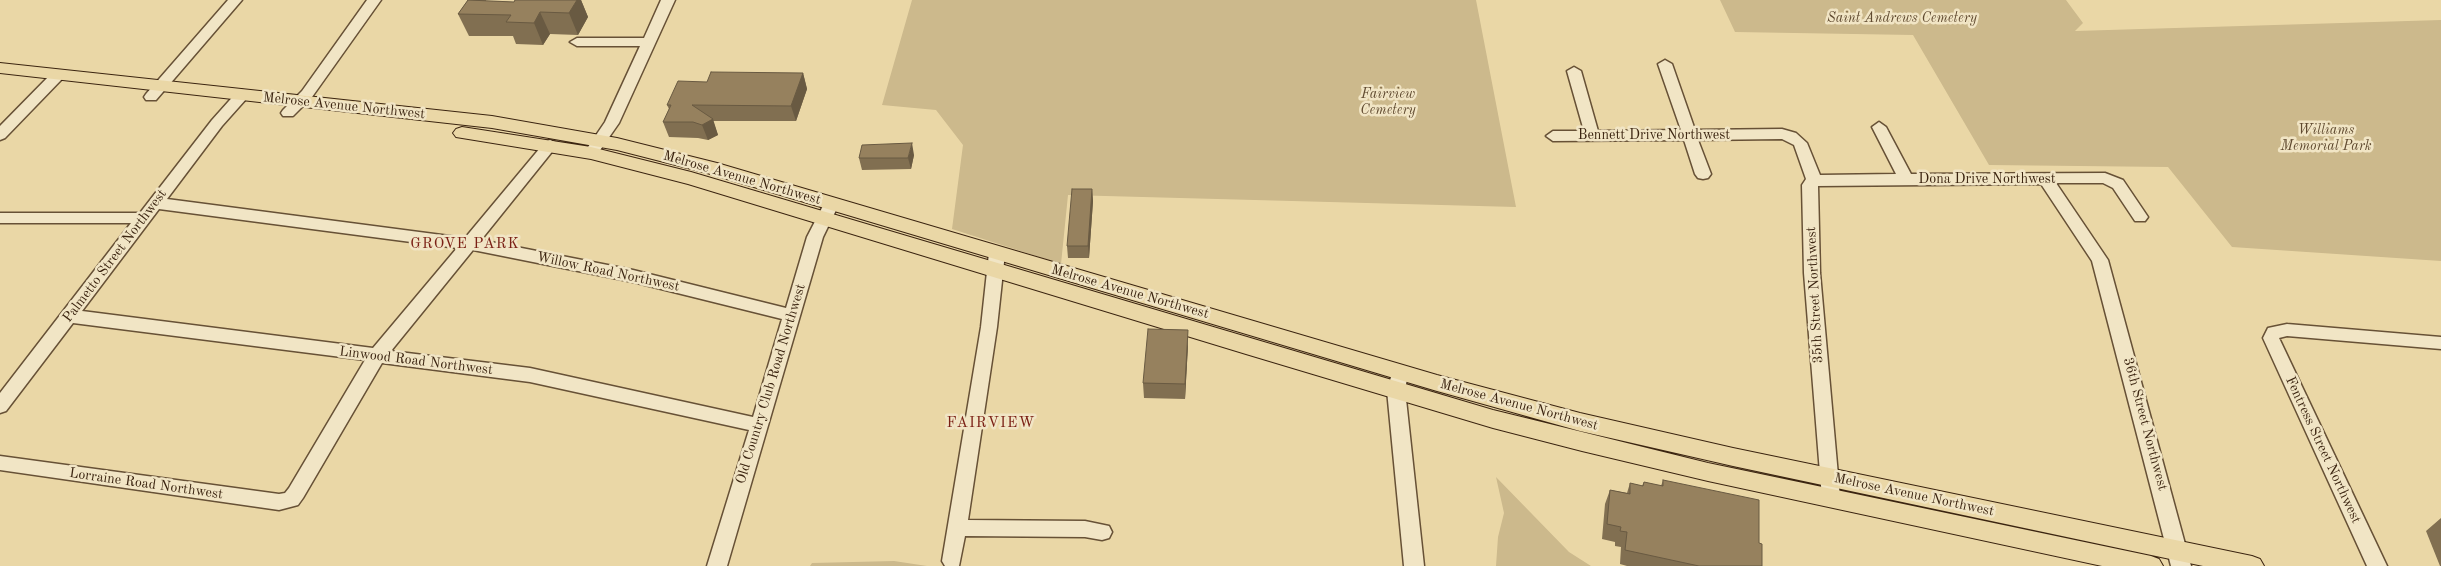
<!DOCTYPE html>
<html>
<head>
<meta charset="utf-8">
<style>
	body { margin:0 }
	canvas { display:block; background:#ead7a6 }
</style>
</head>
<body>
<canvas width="2441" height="566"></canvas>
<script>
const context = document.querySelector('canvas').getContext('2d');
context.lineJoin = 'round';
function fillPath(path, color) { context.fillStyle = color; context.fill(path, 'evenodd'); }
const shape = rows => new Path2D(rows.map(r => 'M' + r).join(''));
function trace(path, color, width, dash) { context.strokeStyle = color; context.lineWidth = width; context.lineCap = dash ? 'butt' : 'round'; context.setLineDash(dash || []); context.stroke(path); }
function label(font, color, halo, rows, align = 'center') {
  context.font = font + ' "Old Standard TT",serif'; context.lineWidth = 5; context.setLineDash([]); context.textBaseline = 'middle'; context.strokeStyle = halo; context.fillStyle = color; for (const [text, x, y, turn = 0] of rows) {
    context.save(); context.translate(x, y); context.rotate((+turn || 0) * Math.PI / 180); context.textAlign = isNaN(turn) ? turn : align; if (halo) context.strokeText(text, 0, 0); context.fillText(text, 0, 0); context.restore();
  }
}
const green = shape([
	[912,0,1476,0,1516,207,1068,195,1061,264,952,229,963,145,936,110,882,105],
	[1720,0,2066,0,2083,23,2075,31,2441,20,2441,261,2232,247,2168,167,1989,165,1913,35,1735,32],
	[1496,477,1569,552,1591,566,1496,566,1498,537,1504,513],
	[894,561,927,566,810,566,812,563]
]);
const minor = shape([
	[228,0,242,0,156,100,146,100,144,97,146,94,228,0],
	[367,0,381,0,312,97,293,116,283,116,281,113,283,110,302,91,367,0],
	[661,0,675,0,619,123,596,156,586,156,584,153,605,122,640,46,577,46,570,42,577,38,644,38,661,0],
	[1665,60,1672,64,1695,130,1782,129,1796,133,1807,143,1820,175,1896,174,1872,127,1879,122,1886,127,1911,174,2105,173,2123,180,2148,217,2145,221,2135,221,2113,188,2103,183,2056,183,2108,260,2191,566,2171,566,2092,261,2041,184,1818,186,1820,273,1840,498,1838,504,1831,506,1824,504,1822,498,1804,273,1802,185,1806,179,1794,145,1782,139,1698,140,1711,174,1708,178,1703,179,1698,178,1695,174,1684,140,1553,141,1546,136,1553,131,1584,131,1567,71,1574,67,1581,71,1598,131,1681,130,1658,64,1665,60],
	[58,71,65,75,63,78,5,138,0,140,0,126,53,72,58,71],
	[242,90,247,92,249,95,247,98,222,126,167,199,465,238,545,142,550,140,555,142,557,145,555,148,481,240,633,270,786,308,807,237,826,200,836,200,839,204,823,237,727,566,707,566,749,430,530,382,382,363,303,498,298,505,279,510,0,470,0,456,279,494,285,493,289,488,365,360,73,323,6,411,0,413,0,393,131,223,0,223,0,213,140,213,212,120,237,92,242,90],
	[159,209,457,248,373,348,82,311,159,209],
	[473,250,633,282,782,319,753,417,530,368,391,351,473,250],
	[997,247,1003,249,1005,253,997,327,968,520,1085,521,1109,526,1112,532,1109,538,1102,540,1085,537,965,536,959,566,945,566,942,561,981,327,989,253,991,249,997,247],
	[2287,324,2441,337,2441,349,2287,336,2279,338,2387,566,2367,566,2263,338,2268,328,2287,324],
	[1398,372,1404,374,1407,379,1405,390,1424,566,1404,566,1387,390,1392,374,1398,372]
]);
const major = shape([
	[0,63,492,116,617,138,717,163,1437,375,1580,413,1733,448,2252,556,2260,559,2264,566,2203,566,1733,466,1580,431,1437,391,707,173,617,150,492,128,0,73,0,63],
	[462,127,591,147,691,172,1493,410,1708,463,2151,556,2159,559,2163,566,2102,566,1708,481,1582,451,1493,428,1246,354,688,184,591,159,456,137,453,133,456,129,462,127]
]);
const wall = shape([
	[468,0,486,0,486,1,514,2,515,0,581,0,588,17,578,35,550,34,543,45,516,44,513,36,469,36,458,14],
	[803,73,807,89,796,121,713,121,718,135,708,140,698,138,669,137,663,122,669,109,667,105],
	[914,155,911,169,862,170,859,158],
	[1092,189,1093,201,1089,258,1068,258,1067,246],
	[1188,345,1185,399,1144,398,1143,383],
	[1663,480,1759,543,1762,566,1627,566,1620,564,1621,547,1615,546,1615,542,1602,539,1605,504,1610,490,1627,493,1630,483,1642,486,1644,482,1661,486],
	[2441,518,2441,566,2440,566,2426,531]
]);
const shadedWall = shape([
	[577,0,581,0,588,17,578,35,569,13],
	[540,12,550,34,543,45,534,23],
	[803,73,807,89,796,121,791,106],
	[713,119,718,135,708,140,702,125],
	[912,143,914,155,911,169,908,158],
	[1092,189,1093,201,1089,258,1088,246],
	[1188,330,1188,345,1185,399,1185,384]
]);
const building = shape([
	[468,0,514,2,515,0,577,0,569,13,540,12,534,23,506,22,511,15,458,14,468,0],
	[711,72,803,73,791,106,692,105,713,119,702,125,693,122,663,122,671,105,667,105,678,81,707,82,711,72],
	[912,143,908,158,859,158,862,145,912,143],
	[1072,189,1092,189,1088,246,1067,246,1072,189],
	[1148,329,1188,330,1185,384,1143,383,1148,329],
	[1663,480,1759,500,1759,543,1762,544,1762,566,1699,566,1625,550,1627,532,1620,531,1621,527,1607,524,1610,490,1630,494,1630,483,1643,486,1644,482,1663,486,1663,480]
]);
const parkNames = [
	["Saint Andrews Cemetery",1902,18],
	["Fairview",1388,94],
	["Cemetery",1388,110],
	["Williams",2326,130],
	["Memorial Park",2326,146]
];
const streetNames = [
	["Melrose Avenue Northwest",344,106,6],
	["Bennett Drive Northwest",1654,135],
	["Melrose Avenue Northwest",742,178,16],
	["Dona Drive Northwest",1987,179],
	["Palmetto Street Northwest",115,256,-53],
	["Willow Road Northwest",608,272,12],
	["Melrose Avenue Northwest",1130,292,16],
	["35th Street Northwest",1815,295,-93],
	["Linwood Road Northwest",416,361,7],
	["Old Country Club Road Northwest",771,384,-73],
	["Melrose Avenue Northwest",1519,405,15],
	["36th Street Northwest",2145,424,75],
	["Fentress Street Northwest",2323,450,65],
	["Lorraine Road Northwest",146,484,8],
	["Melrose Avenue Northwest",1914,495,12]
];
const neighbourhoodNames = [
	["GROVE PARK",465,244],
	["FAIRVIEW",991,423]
];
fillPath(green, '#ccb98c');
trace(minor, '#675136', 3);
trace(major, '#3b2410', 2);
fillPath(minor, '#f1e5c5');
fillPath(major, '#ead7a6');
fillPath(wall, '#816f51');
fillPath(shadedWall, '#695a42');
fillPath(building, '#96815e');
trace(building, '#695a42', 1);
label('italic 14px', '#5f492f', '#f1e5c5', parkNames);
label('14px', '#3b2410', '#f1e5c5', streetNames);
context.letterSpacing = '1px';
label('15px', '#7a1f14', '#f1e5c5', neighbourhoodNames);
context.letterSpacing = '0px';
</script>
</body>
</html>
